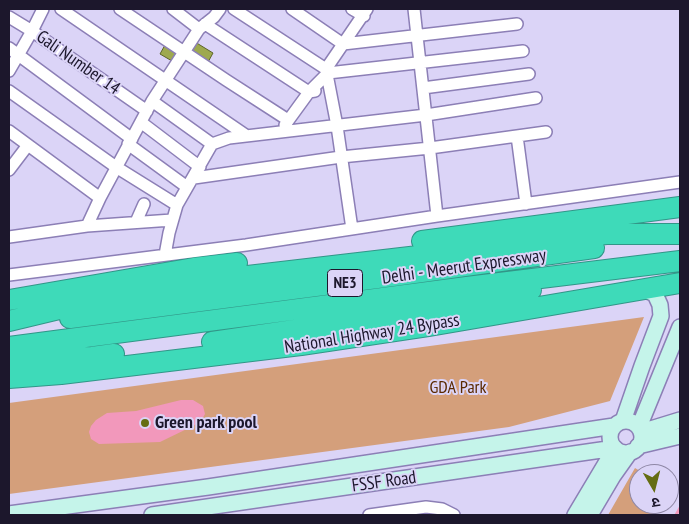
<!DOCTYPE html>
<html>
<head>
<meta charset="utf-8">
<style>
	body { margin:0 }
	#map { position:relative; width:689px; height:524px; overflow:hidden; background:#dbd4f7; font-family:"PT Sans Narrow","Noto Sans Devanagari",sans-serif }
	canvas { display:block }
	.frame { position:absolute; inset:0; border:10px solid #1c172c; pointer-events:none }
	.north { position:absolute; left:629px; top:464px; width:50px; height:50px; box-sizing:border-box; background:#dbd4f7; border:1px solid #8f88a6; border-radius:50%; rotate:172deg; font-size:14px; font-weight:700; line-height:20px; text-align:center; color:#1c172c }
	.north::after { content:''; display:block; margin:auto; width:18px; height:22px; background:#656d12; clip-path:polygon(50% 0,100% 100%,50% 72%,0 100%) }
</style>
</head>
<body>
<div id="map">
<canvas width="689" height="524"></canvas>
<div class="frame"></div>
<div class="north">उ</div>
</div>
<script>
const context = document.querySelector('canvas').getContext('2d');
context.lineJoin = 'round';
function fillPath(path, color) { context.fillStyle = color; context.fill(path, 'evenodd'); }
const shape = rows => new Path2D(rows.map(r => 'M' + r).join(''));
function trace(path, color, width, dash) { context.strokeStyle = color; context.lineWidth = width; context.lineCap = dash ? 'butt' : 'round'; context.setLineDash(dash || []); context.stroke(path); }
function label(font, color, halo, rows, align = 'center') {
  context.font = font + ' "PT Sans Narrow",sans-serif'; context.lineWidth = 4; context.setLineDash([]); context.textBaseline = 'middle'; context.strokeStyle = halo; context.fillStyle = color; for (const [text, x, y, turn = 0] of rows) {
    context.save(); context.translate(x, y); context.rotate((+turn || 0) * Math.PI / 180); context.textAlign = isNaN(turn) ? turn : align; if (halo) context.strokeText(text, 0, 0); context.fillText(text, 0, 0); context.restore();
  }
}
const green = shape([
	[644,317,610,401,509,427,9,494,9,403],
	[635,468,645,474,639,474,639,504,662,504,655,515,608,515]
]);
const water = shape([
	[181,400,193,400,203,406,205,414,201,421,193,426,160,442,99,444,91,439,89,432,91,426,96,420,107,413,136,411]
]);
const stream = shape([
	[676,515,680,508]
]);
const building = shape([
	[195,42,213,53,207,64,188,53,195,42],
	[165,45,177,52,172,61,160,54,165,45]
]);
const street = shape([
	[61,9,247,136],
	[120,9,226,80,288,120],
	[173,9,199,29],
	[234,9,326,69,337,126,352,229],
	[292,9,343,44,517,24],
	[352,9,364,16],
	[414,9,437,216],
	[9,17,32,31,147,111],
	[205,24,309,92,328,73,523,51],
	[9,48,132,139],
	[326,69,367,9],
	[9,71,32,31,43,9],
	[423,88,529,74],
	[9,91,116,167,177,205],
	[152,101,212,144],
	[142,123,200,167],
	[285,125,309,92,315,91],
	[9,131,100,198],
	[517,136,526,204],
	[128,144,187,187],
	[9,170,28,145],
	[194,178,341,157,430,148,546,132],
	[136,222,144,204],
	[87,226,100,198,152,101,199,29,214,17,220,9],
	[9,237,87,226,172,220],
	[165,255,169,233,177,205,212,144,229,138,426,115,536,98],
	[9,275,246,245,437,216,680,182],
	[369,515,426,507,442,509,454,515]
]);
const secondary = shape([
	[623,421,642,366,661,316,660,305,655,294,643,289],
	'610 437a16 16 0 1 1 32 0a16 16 0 1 1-32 0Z',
	[639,427,680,327],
	[641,432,680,420],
	[638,446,680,436],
	[9,514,208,487,614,426],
	[152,515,615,448],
	[575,515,615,448],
	[590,515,613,476,630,452]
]);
const highway = shape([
	[422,241,680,207],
	[9,300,194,268,237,263],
	[70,318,400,275,594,248],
	[9,321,109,297,205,281,606,234,680,234],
	[212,342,425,311,489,300,531,290],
	[9,347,467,287,680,261],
	[9,359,92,357,114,354],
	[9,378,61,374,301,345,428,326,680,283]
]);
const markers = [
	[145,423,5,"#656d12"]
];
const shields = [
	[345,283,35]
];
const shieldNames = [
	["NE3",345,283]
];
const streetNames = [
	["Gali Number 14",78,63,35],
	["Delhi - Meerut Expressway",464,267,-8],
	["National Highway 24 Bypass",372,334,-9],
	["FSSF Road",384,482,-8]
];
const parkNames = [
	["GDA Park",458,388]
];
const poiNames = [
	["Green park pool",155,423]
];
fillPath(green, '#d49f7b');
fillPath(water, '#f298bb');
trace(stream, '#f298bb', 3);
fillPath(building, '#9ea94e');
trace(building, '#5c6329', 1);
trace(street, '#8c7fb6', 14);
trace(secondary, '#8c7fb6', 18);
trace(highway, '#329688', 22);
trace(street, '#fff', 11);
trace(secondary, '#c5f4ea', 15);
trace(highway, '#3edab9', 20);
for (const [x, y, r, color] of markers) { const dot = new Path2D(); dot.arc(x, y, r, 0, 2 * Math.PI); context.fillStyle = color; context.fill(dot); trace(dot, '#dbd4f7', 2); }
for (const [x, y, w] of shields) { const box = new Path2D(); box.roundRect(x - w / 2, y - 13.5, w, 27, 4); context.fillStyle = '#dbd4f7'; context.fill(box); trace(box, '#1c172c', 1); }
label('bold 16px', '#1c172c', null, shieldNames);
label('18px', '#1c172c', '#dbd4f7', streetNames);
label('18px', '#5a2900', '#dbd4f7', parkNames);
label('bold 18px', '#1c172c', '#dbd4f7', poiNames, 'left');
</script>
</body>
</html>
